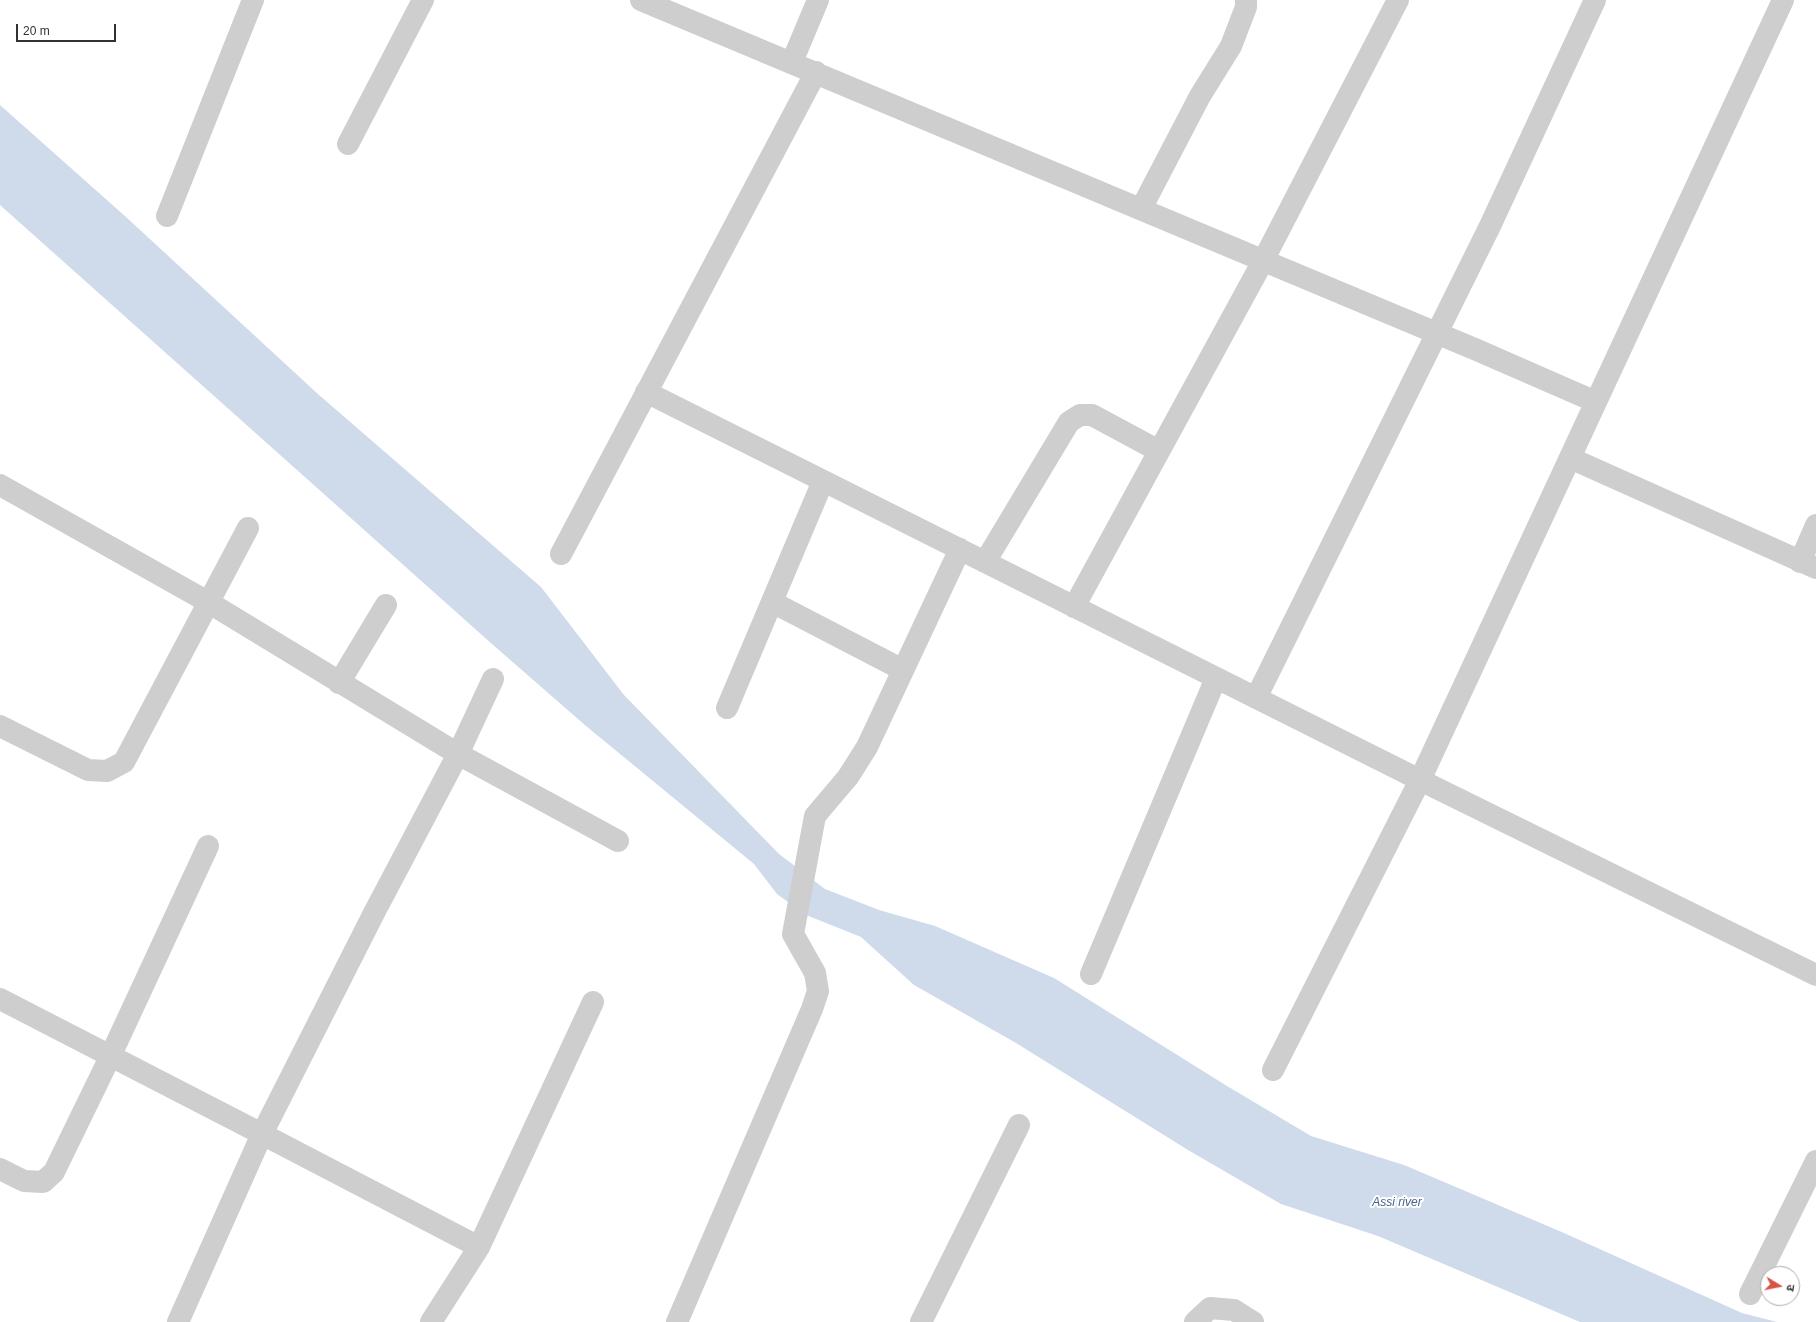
<!DOCTYPE html>
<html>
<head>
<meta charset="utf-8">
<style>
	body { margin:0 }
	#map { position:relative; width:1816px; height:1322px; overflow:hidden; background:#fff; font-family:Helvetica,"Noto Sans Devanagari",sans-serif }
	canvas { display:block }
	.north { position:absolute; left:1760px; top:1266px; width:40px; height:40px; box-sizing:border-box; background:#fff; border:1px solid #adadad; border-radius:50%; rotate:100deg; font-size:11px; font-weight:700; line-height:16px; text-align:center; color:#313131 }
	.north::after { content:''; display:block; margin:auto; width:14px; height:18px; background:#d65445; clip-path:polygon(50% 0,100% 100%,50% 72%,0 100%) }
	.scale { position:absolute; left:16px; top:24px; width:100px; height:18px; box-sizing:border-box; border:2px solid #313131; border-top:0; padding-left:5px; font-size:12px; line-height:14px; white-space:nowrap; color:#313131; -webkit-text-stroke:3px #fff; paint-order:stroke }
</style>
</head>
<body>
<div id="map">
<canvas width="1816" height="1322"></canvas>
<div class="north">उ</div>
<div class="scale">20 m</div>
</div>
<script>
const context = document.querySelector('canvas').getContext('2d');
context.lineJoin = 'round';
function fillPath(path, color) { context.fillStyle = color; context.fill(path, 'evenodd'); }
const shape = rows => new Path2D(rows.map(r => 'M' + r).join(''));
function trace(path, color, width, dash) { context.strokeStyle = color; context.lineWidth = width; context.lineCap = dash ? 'butt' : 'round'; context.setLineDash(dash || []); context.stroke(path); }
function label(font, color, halo, rows, align = 'center') {
  context.font = font + ' Helvetica,sans-serif'; context.lineWidth = 4; context.setLineDash([]); context.textBaseline = 'middle'; context.strokeStyle = halo; context.fillStyle = color; for (const [text, x, y, turn = 0] of rows) {
    context.save(); context.translate(x, y); context.rotate((+turn || 0) * Math.PI / 180); context.textAlign = isNaN(turn) ? turn : align; if (halo) context.strokeText(text, 0, 0); context.fillText(text, 0, 0); context.restore();
  }
}
const water = shape([
	[0,105,126,217,319,395,541,587,624,695,779,854,825,889,879,910,935,926,1054,978,1227,1086,1311,1136,1404,1165,1564,1233,1742,1313,1777,1322,1580,1322,1378,1236,1281,1204,1188,1150,1016,1043,914,985,861,937,806,915,777,894,754,864,586,726,492,644,0,205]
]);
const street = shape([
	[641,0,1477,350,1596,402],
	[792,62,818,0],
	[348,144,423,0],
	[1141,209,1200,96,1231,46,1246,7,1246,0],
	[167,216,253,0],
	[646,392,1420,780,1816,975],
	[1570,458,1816,568],
	[0,485,208,602,458,754,618,841],
	[561,554,816,72],
	[985,562,1069,422,1080,415,1092,415,1159,451],
	[1800,562,1816,525],
	[772,602,903,670],
	[1074,607,1263,261,1398,0],
	[339,683,386,605],
	[1256,698,1490,226,1595,0],
	[727,708,823,481],
	[0,726,88,770,107,771,124,762,248,528],
	[1091,974,1216,678],
	[0,999,262,1134,479,1247],
	[1273,1070,1420,780,1783,0],
	[0,1169,24,1181,43,1182,54,1172,110,1057,208,846],
	[1750,1294,1816,1161],
	[178,1322,262,1134,374,913,458,754,493,679],
	[431,1322,479,1247,593,1002],
	[677,1322,812,1009,818,991,815,973,793,934,815,816,848,777,867,747,960,549],
	[921,1322,1019,1125],
	[1195,1322,1210,1308,1234,1310,1253,1322]
]);
const waterNames = [
	["Assi river",1397,1203]
];
fillPath(water, '#cfdaea');
trace(street, '#cecece', 22);
label('italic 12px', '#45648c', '#fff', waterNames);
</script>
</body>
</html>
